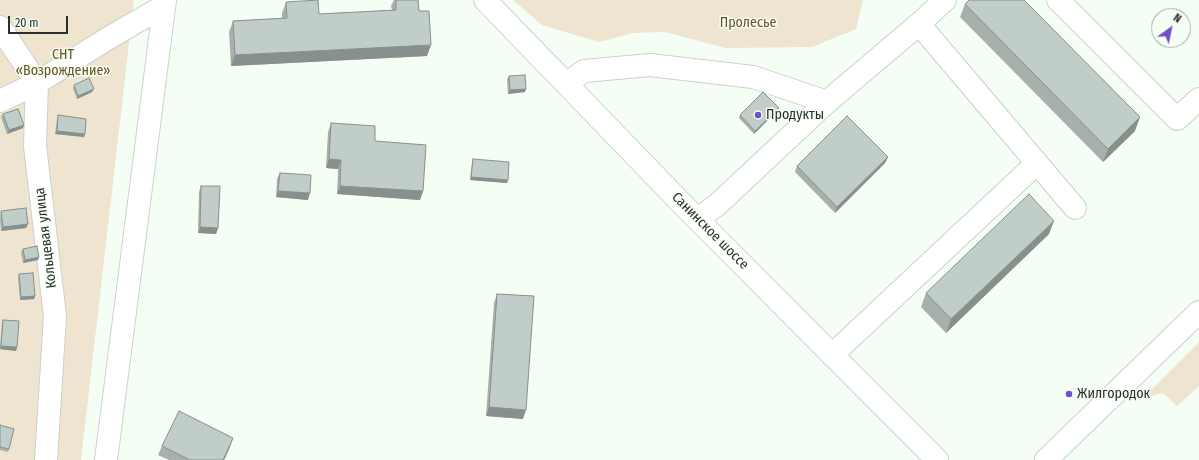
<!DOCTYPE html>
<html>
<head>
<meta charset="utf-8">
<style>
	body { margin:0 }
	#map { position:relative; width:1199px; height:460px; overflow:hidden; background:#f5fef5; font-family:"Fira Sans Condensed",sans-serif }
	canvas { display:block }
	.north { position:absolute; left:1151px; top:8px; width:40px; height:40px; box-sizing:border-box; background:#f5fef5; border:1px solid #a4aba4; border-radius:50%; rotate:33deg; font-size:11px; font-weight:700; line-height:16px; text-align:center; color:#2b2e2b }
	.north::after { content:''; display:block; margin:auto; width:14px; height:18px; background:#724fc8; clip-path:polygon(50% 0,100% 100%,50% 72%,0 100%) }
	.scale { position:absolute; left:8px; top:16px; width:60px; height:18px; box-sizing:border-box; border:2px solid #2b2e2b; border-top:0; padding-left:5px; font-size:12px; line-height:14px; white-space:nowrap; color:#2b2e2b; -webkit-text-stroke:3px #f5fef5; paint-order:stroke }
</style>
</head>
<body>
<div id="map">
<canvas width="1199" height="460"></canvas>
<div class="north">N</div>
<div class="scale">20 m</div>
</div>
<script>
const context = document.querySelector('canvas').getContext('2d');
context.lineJoin = 'round';
function fillPath(path, color) { context.fillStyle = color; context.fill(path, 'evenodd'); }
const shape = rows => new Path2D(rows.map(r => 'M' + r).join(''));
function trace(path, color, width, dash) { context.strokeStyle = color; context.lineWidth = width; context.lineCap = dash ? 'butt' : 'round'; context.setLineDash(dash || []); context.stroke(path); }
function label(font, color, halo, rows, align = 'center') {
  context.font = font + ' "Fira Sans Condensed",sans-serif'; context.lineWidth = 3; context.setLineDash([]); context.textBaseline = 'middle'; context.strokeStyle = halo; context.fillStyle = color; for (const [text, x, y, turn = 0] of rows) {
    context.save(); context.translate(x, y); context.rotate((+turn || 0) * Math.PI / 180); context.textAlign = isNaN(turn) ? turn : align; if (halo) context.strokeText(text, 0, 0); context.fillText(text, 0, 0); context.restore();
  }
}
const green = shape([
	[0,0,134,0,81,460,0,460],
	[513,0,863,0,856,29,812,47,725,48,665,32,633,33,599,42,542,25],
	[1199,342,1199,386,1177,406,1163,393,1142,399]
]);
const minor = shape([
	[485,0,691,213,937,460],
	[1058,0,1177,119,1199,99],
	[919,24,1075,208],
	[0,27,37,83,35,146,55,316,46,460],
	[566,84,584,71,650,65,753,77,827,102],
	[0,101,37,83,107,39,164,6],
	[697,219,717,205,827,102,919,24,945,0],
	[832,355,1037,163],
	[106,460,165,0],
	[1046,460,1199,312]
]);
const wall = shape([
	[394,0,418,0,419,11,427,56,231,66,229,32,233,21,282,18,282,13,286,2,319,14,392,10,391,6],
	[965,4,1135,131,1103,162,960,17],
	[509,76,525,92,508,94,507,79],
	[74,85,92,92,77,99,73,88],
	[779,108,777,111,754,134,739,118,740,115],
	[3,114,23,128,7,134,1,117],
	[58,115,85,134,84,137,55,134,57,119],
	[331,123,375,141,423,191,420,200,337,194,338,169,326,168,328,132],
	[888,157,885,163,835,213,795,172,797,166],
	[473,159,508,180,507,183,470,180,472,162],
	[280,173,308,200,276,197,277,179],
	[201,186,218,228,216,234,198,233,199,192],
	[1,211,28,224,26,228,1,231,0,220],
	[1049,234,946,333,921,307,926,293],
	[23,249,39,257,38,260,23,263,21,252],
	[19,274,35,296,34,299,20,300,18,278],
	[497,294,523,419,486,416,494,303],
	[3,320,17,347,16,351,0,349,2,323],
	[0,425,9,449,8,452,0,450],
	[162,446,230,447,224,460,169,460,158,455]
]);
const shadedWall = shape([
	[431,45,427,56,231,66,235,55],
	[94,89,92,92,77,99,78,96],
	[526,89,525,92,508,94,510,90],
	[779,108,777,111,754,134,755,131],
	[1140,117,1135,131,1103,162,1108,149],
	[24,125,23,128,7,134,9,130],
	[57,131,85,134,84,137,55,134],
	[888,157,885,163,835,213,837,207],
	[329,159,341,160,338,169,326,168],
	[471,177,508,180,507,183,470,180],
	[340,186,423,191,420,200,337,194],
	[278,191,310,193,308,200,276,197],
	[1054,221,1049,234,946,333,951,319],
	[28,224,26,228,1,231,3,227],
	[200,227,218,228,216,234,198,233],
	[39,257,38,260,23,263,25,260],
	[35,296,34,299,20,300,21,297],
	[1,346,17,347,16,351,0,349],
	[489,407,526,410,523,419,486,416],
	[233,438,230,447,224,460,223,460]
]);
const building = shape([
	[318,0,319,14,396,10,396,0,418,0,419,11,429,11,431,45,235,55,233,21,287,18,286,2,318,0],
	[969,0,1024,0,1140,117,1108,149,965,4,969,0],
	[525,75,526,89,510,90,509,76,525,75],
	[89,78,94,89,78,96,74,85,89,78],
	[763,92,779,108,755,131,740,115,763,92],
	[18,109,24,125,9,130,3,114,18,109],
	[58,115,86,119,85,134,57,131,58,115],
	[847,116,888,157,837,207,797,166,847,116],
	[331,123,375,126,375,141,426,145,423,191,340,186,341,160,329,159,331,123],
	[473,159,509,162,508,180,471,177,473,159],
	[280,173,311,175,310,193,278,191,280,173],
	[201,186,220,186,218,228,200,227,201,186],
	[1029,194,1054,221,951,319,926,293,1029,194],
	[26,208,28,224,3,227,1,211,26,208],
	[37,246,39,257,25,260,23,249,37,246],
	[33,273,35,296,21,297,19,274,33,273],
	[497,294,534,296,526,410,489,407,497,294],
	[3,320,19,321,17,347,1,346,3,320],
	[179,411,233,438,223,460,190,460,162,446,179,411],
	[0,425,14,429,9,449,0,447,0,425]
]);
const markers = [
	[758,115,4,"#724fc8"],
	[1069,394,4,"#724fc8"]
];
const parkNames = [
	["Пролесье",748,23],
	["СНТ",63,55],
	["«Возрождение»",63,71]
];
const poiNames = [
	["Продукты",766,115],
	["Жилгородок",1077,394]
];
const streetNames = [
	["Санинское шоссе",710,231,45],
	["Кольцевая улица",46,238,-97]
];
fillPath(green, '#eee4cf');
trace(minor, '#cad2ca', 24);
trace(minor, '#fff', 22);
fillPath(wall, '#a6b0ad');
fillPath(shadedWall, '#87908d');
fillPath(building, '#c1cdc9');
trace(building, '#87908d', 1);
for (const [x, y, r, color] of markers) { const dot = new Path2D(); dot.arc(x, y, r, 0, 2 * Math.PI); context.fillStyle = color; context.fill(dot); trace(dot, '#f5fef5', 1.5); }
label('14px', '#6a5420', '#f5fef5', parkNames);
label('14px', '#2b2e2b', '#f5fef5', poiNames, 'left');
label('14px', '#2b2e2b', '#f5fef5', streetNames);
</script>
</body>
</html>
